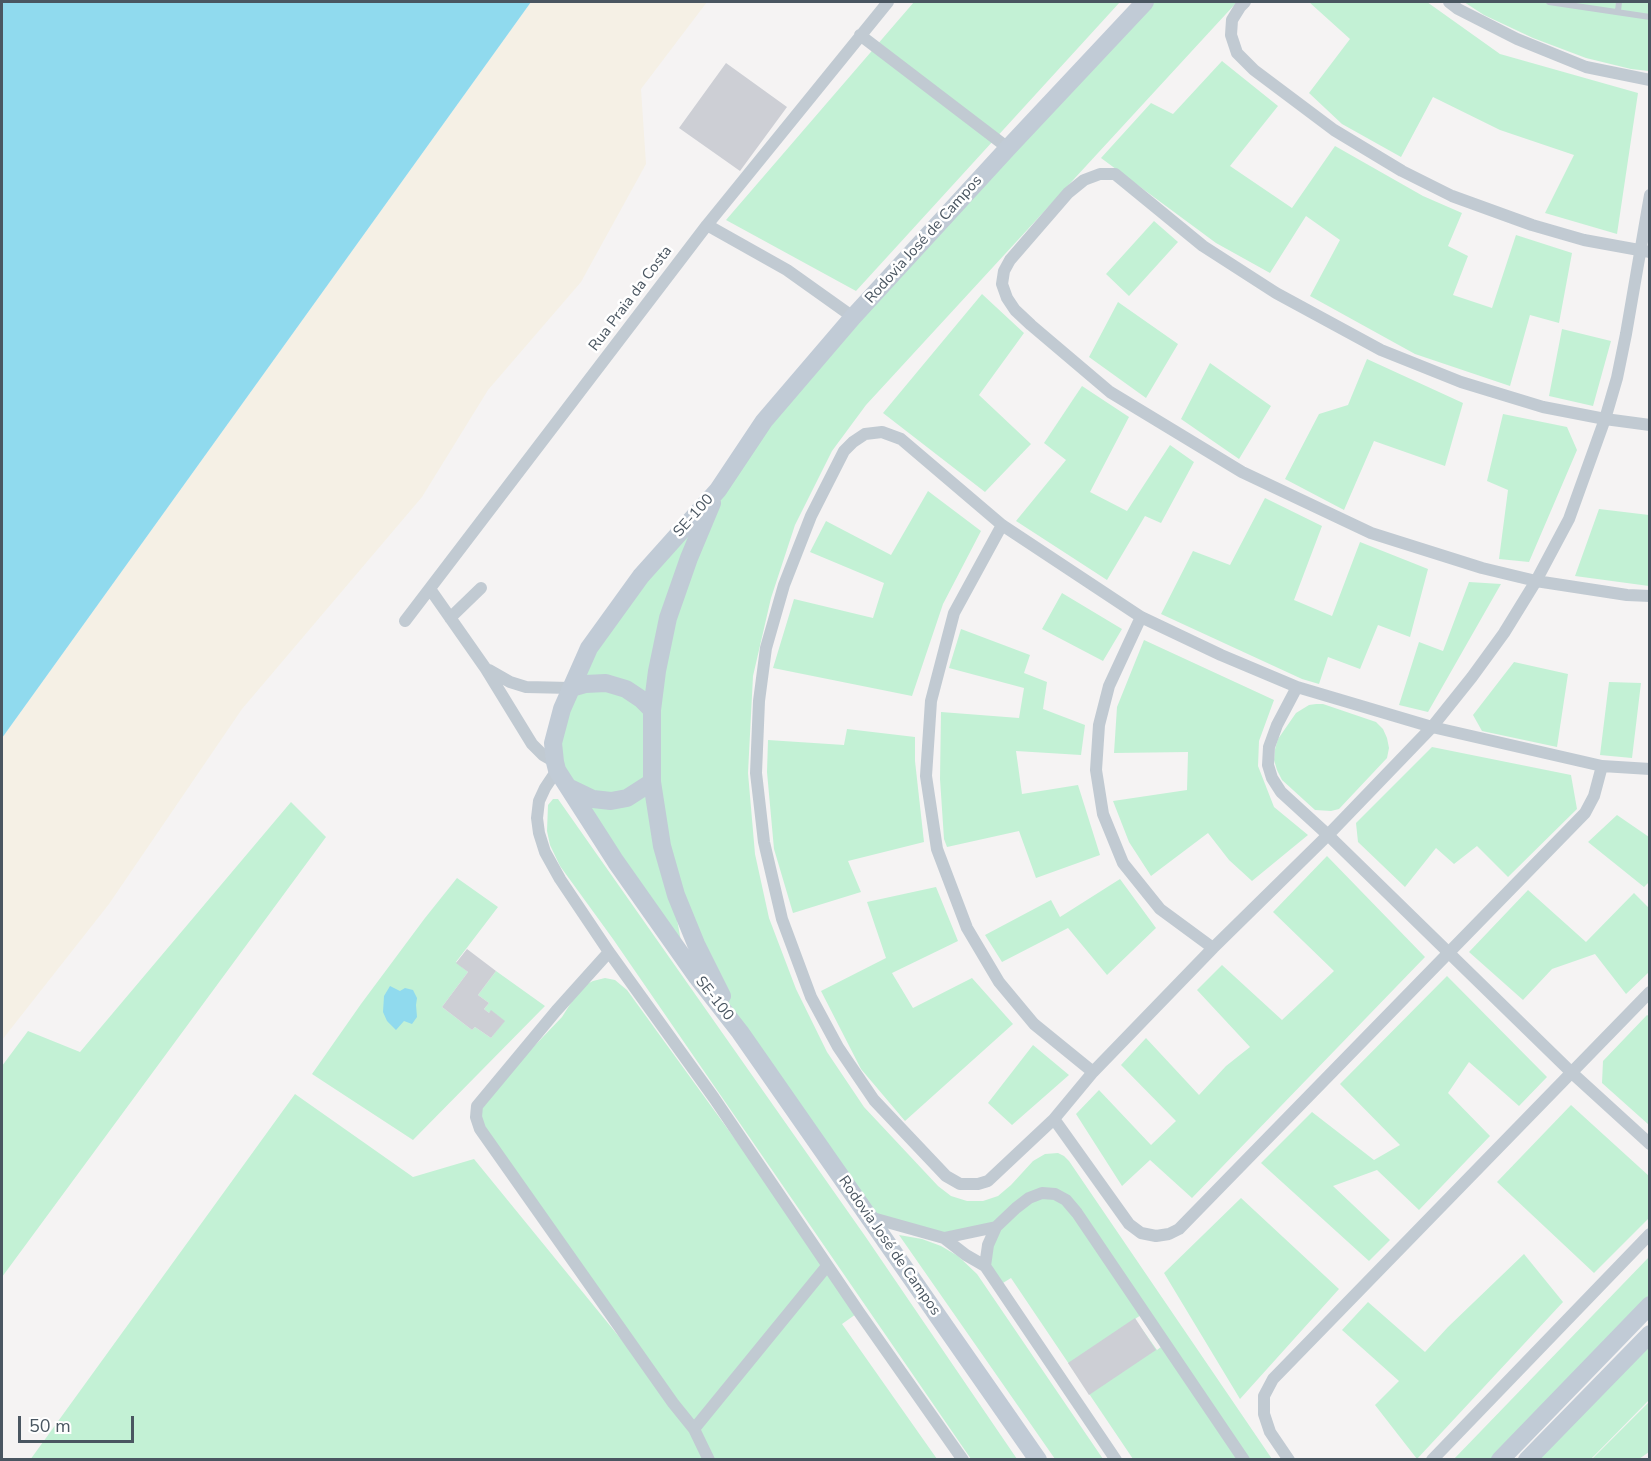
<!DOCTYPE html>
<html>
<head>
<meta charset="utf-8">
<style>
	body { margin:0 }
	#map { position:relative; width:1651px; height:1461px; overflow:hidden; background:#f5f3f3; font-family:"Nunito Sans",sans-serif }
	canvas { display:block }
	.frame { position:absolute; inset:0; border:3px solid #4a5661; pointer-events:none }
	.scale { position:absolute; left:18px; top:1416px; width:116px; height:27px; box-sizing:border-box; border:3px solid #4a5661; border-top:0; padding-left:8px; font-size:18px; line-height:21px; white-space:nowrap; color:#4a5661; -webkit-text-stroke:4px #fff; paint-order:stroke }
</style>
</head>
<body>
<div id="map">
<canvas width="1651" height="1461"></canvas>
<div class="frame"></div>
<div class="scale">50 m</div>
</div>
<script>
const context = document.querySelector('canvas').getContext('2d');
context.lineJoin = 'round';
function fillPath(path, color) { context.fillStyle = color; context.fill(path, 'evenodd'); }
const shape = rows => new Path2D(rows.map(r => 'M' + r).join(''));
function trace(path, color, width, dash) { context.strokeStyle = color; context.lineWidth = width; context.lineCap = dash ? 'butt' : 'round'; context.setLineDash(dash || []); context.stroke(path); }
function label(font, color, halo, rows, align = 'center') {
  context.font = font + ' "Nunito Sans",sans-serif'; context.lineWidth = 5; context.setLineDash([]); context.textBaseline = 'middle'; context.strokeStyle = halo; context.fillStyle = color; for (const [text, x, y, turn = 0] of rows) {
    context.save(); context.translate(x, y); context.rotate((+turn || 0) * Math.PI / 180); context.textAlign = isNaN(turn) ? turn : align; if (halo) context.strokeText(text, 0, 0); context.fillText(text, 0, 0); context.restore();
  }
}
const green = shape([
	[914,2,1120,2,856,291,726,220],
	[1145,2,1237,2,866,405,832,451,795,525,771,598,753,676,748,773,755,854,769,918,796,989,827,1052,864,1107,938,1186,951,1196,967,1201,983,1201,998,1196,1011,1185,1033,1161,1045,1154,1058,1153,1064,1156,1069,1161,1272,1459,1133,1459,1011,1278,998,1286,985,1266,995,1227,944,1238,869,1217,740,1032,668,871,681,941,557,770,562,709,589,648,764,421],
	[1144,1313,1165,1344,1157,1350,1135,1319],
	[1309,2,1427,2,1500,54,1638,93,1617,234,1545,213,1574,155,1500,130,1433,97,1401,157,1342,124,1309,93,1350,39],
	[1464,2,1649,2,1649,71,1631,69,1586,58,1533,38,1484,15],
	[1222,61,1278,106,1230,166,1292,208,1335,146,1423,196,1462,213,1448,246,1468,256,1453,295,1492,308,1516,235,1572,253,1559,323,1530,315,1510,386,1415,354,1310,296,1340,240,1306,216,1270,273,1216,243,1101,158,1151,103,1173,114],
	[1154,221,1178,242,1129,296,1106,274],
	[982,294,1024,333,979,395,1031,444,985,492,883,413],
	[1118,302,1178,344,1146,398,1089,357],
	[1562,329,1611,341,1593,406,1549,396],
	[1367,359,1463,403,1445,466,1374,441,1344,510,1285,479,1319,414,1348,405],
	[1210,363,1271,406,1239,459,1181,419],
	[1082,386,1129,417,1090,492,1127,511,1170,445,1194,462,1161,523,1145,516,1107,580,1016,521,1066,460,1044,443],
	[1503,414,1567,427,1577,450,1529,562,1499,559,1508,490,1487,481],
	[928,491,981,531,943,604,912,696,773,668,794,599,873,618,884,583,810,552,826,521,891,555],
	[1265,498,1322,526,1294,600,1332,616,1360,542,1428,569,1410,637,1378,625,1360,669,1328,657,1319,684,1302,679,1161,614,1193,551,1230,565],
	[1599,509,1649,515,1649,586,1575,576],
	[1469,582,1501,584,1428,712,1399,705,1419,642,1443,651],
	[1062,593,1122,629,1103,661,1042,629],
	[961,629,1030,655,1024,673,1047,682,1043,709,1085,725,1081,755,1016,751,1022,794,1078,785,1100,855,1036,878,1019,831,947,847,944,839,940,779,941,712,1019,718,1024,688,949,668],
	[1144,640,1274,700,1259,741,1258,766,1274,807,1308,835,1252,881,1229,860,1208,833,1151,876,1129,842,1113,801,1187,790,1188,752,1114,753,1117,707],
	[1514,662,1568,674,1557,747,1482,731,1473,715],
	[1609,682,1641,683,1632,758,1600,755],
	[1316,704,1323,704,1376,722,1383,729,1387,738,1389,748,1387,758,1339,809,1331,811,1315,810,1282,780,1277,770,1274,760,1275,749,1278,739,1296,713,1309,705],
	[847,729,915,737,915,761,924,842,848,861,861,892,793,913,774,849,767,772,768,740,844,745],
	[1432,747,1571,775,1577,809,1508,877,1477,846,1454,864,1436,848,1405,887,1358,842,1356,823],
	[553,799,558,799,865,1236,1017,1459,971,1459,613,939,560,866,550,845,547,831,548,805],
	[291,802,326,837,2,1277,2,1066,28,1031,80,1052],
	[1617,815,1649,837,1649,882,1644,887,1588,842],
	[1327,856,1425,957,1192,1198,1150,1160,1122,1186,1076,1114,1099,1090,1151,1145,1176,1121,1121,1065,1146,1038,1199,1095,1226,1066,1250,1047,1197,990,1222,965,1282,1020,1334,971,1273,912],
	[457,878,498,907,456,962,468,972,442,1007,472,1030,475,1027,491,1038,504,1021,491,1011,489,1013,484,1009,489,1003,478,995,496,971,545,1006,413,1140,312,1074,361,1004,425,918],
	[1120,879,1156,928,1107,975,1068,928,1002,962,985,935,1051,900,1060,917],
	[936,887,958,941,892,973,913,1008,972,978,1013,1024,905,1121,861,1069,821,991,886,958,867,902],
	[1528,890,1586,942,1634,893,1649,908,1649,972,1626,994,1595,954,1552,969,1523,1000,1469,952],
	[1447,976,1547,1077,1519,1106,1469,1062,1448,1093,1490,1136,1419,1210,1377,1170,1333,1186,1390,1240,1369,1261,1261,1163,1312,1112,1374,1160,1400,1145,1340,1084],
	[605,978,615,980,627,990,827,1266,859,1312,842,1324,937,1459,30,1460,295,1094,413,1177,474,1159,665,1393,480,1129,477,1106,562,1017,581,987,593,981],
	[1647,1015,1650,1017,1649,1125,1602,1083,1603,1061],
	[1033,1045,1069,1075,1012,1125,988,1103],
	[1571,1105,1649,1176,1649,1218,1594,1273,1497,1182],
	[1241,1198,1339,1289,1240,1399,1164,1273],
	[899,1235,922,1239,941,1246,958,1256,977,1274,1103,1459,1055,1459],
	[1524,1254,1563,1302,1417,1459,1375,1405,1399,1381,1342,1330,1368,1302,1425,1352,1448,1327],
	[1649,1257,1649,1304,1498,1459,1453,1460],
	[1649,1334,1649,1400,1591,1459,1527,1460],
	[1649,1402,1649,1452,1639,1459,1592,1459]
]);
const sand = shape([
	[531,2,707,2,641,89,646,164,581,282,488,390,422,497,242,709,109,904,2,1040,2,738]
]);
const water = shape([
	[2,2,531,2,2,738],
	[390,986,400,991,405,988,413,990,417,998,416,1005,417,1017,412,1024,404,1021,396,1030,387,1021,383,1012,384,996]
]);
const building = shape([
	[726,63,787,107,740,171,679,128],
	[467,949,496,971,478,995,489,1003,484,1009,489,1013,491,1010,505,1021,491,1038,475,1027,472,1030,442,1007,468,972,456,963],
	[1135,1318,1156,1350,1089,1395,1068,1363]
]);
const lane = shape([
	[1549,2,1650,17],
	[1618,11,1619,2]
]);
const street = shape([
	[1245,2,1240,7,1232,20,1231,35,1237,53,1254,70,1334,130,1402,171,1452,196,1532,225,1584,240,1650,252],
	[1449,2,1458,9,1517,39,1586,67,1650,80],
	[860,35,1008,148],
	[1650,195,1626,334,1617,378,1605,419,1569,519,1536,581,1504,633,1472,677,1432,727,1328,835,1213,948,1093,1072,1054,1119,988,1181,978,1184,960,1184,946,1176,874,1100,838,1047,811,997,782,919,764,842,756,773,759,701,766,648,784,585,811,516,844,451,853,442,865,434,882,432,901,439,1002,525,1141,617,1221,655,1297,687,1432,727,1602,766,1650,769],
	[707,225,787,270,853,317],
	[1650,425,1605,419,1543,407,1461,382,1381,350,1276,293,1203,246,1115,174,1100,174,1084,180,1068,193,1010,260,1004,271,1002,284,1007,298,1015,310,1031,325,1110,392,1242,472,1371,533,1482,568,1536,581,1627,595,1650,596],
	[1002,525,954,613,931,701,926,776,937,849,967,928,999,982,1034,1024,1093,1072],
	[430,589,486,669,532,744,543,755,555,762],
	[1141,617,1109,686,1099,725,1096,770,1103,814,1123,863,1160,909,1213,948],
	[450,618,481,588],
	[405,621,707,225,888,2],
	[489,670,510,682,526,687,571,688],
	[1297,687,1277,725,1269,747,1268,765,1272,778,1281,792,1328,835,1571,1072,1650,1144],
	[557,770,545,788,539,801,537,818,539,833,545,852,560,879,609,952,714,1098,859,1312,963,1460],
	[609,952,556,1011,477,1106,476,1117,480,1129,673,1403,694,1429,709,1460],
	[1054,1119,1129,1224,1141,1233,1156,1236,1169,1234,1179,1229,1585,813,1594,796,1602,766],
	[869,1217,944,1238,966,1255,985,1266,1116,1460],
	[944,1238,996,1227],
	[985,1266,988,1245,996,1227,1016,1208,1029,1198,1042,1193,1055,1194,1066,1200,1077,1213,1244,1460],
	[694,1429,827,1266],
	[1289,1460,1270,1432,1264,1414,1264,1396,1273,1379,1650,992],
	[1432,1460,1650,1234]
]);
const secondary = shape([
	[712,503,689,558,668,618,657,671,652,710,652,782,662,846,676,895,696,944,722,996],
	[571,688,585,684,606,683,626,689,641,699,652,710],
	[568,787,593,799,611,801,627,798,652,782],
	[1038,1460,740,1032,697,977,616,862,557,770,555,762,553,743,562,709,589,648,641,576,718,490,764,421,853,317,1008,148,1145,2],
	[1500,1460,1650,1305],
	[1527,1460,1650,1334]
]);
const streetNames = [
	["Rodovia José de Campos",924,240,-48],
	["Rua Praia da Costa",631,299,-53],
	["SE-100",694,516,-48],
	["SE-100",714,999,52],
	["Rodovia José de Campos",889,1246,55]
];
fillPath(green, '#c3f1d5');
fillPath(sand, '#f5f0e5');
fillPath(water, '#90daee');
fillPath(building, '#cdcfd5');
trace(lane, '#c1cad2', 6);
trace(street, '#c1cad2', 12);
trace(secondary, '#c1cbd6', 18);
label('15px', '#4a5661', '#fff', streetNames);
</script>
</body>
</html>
